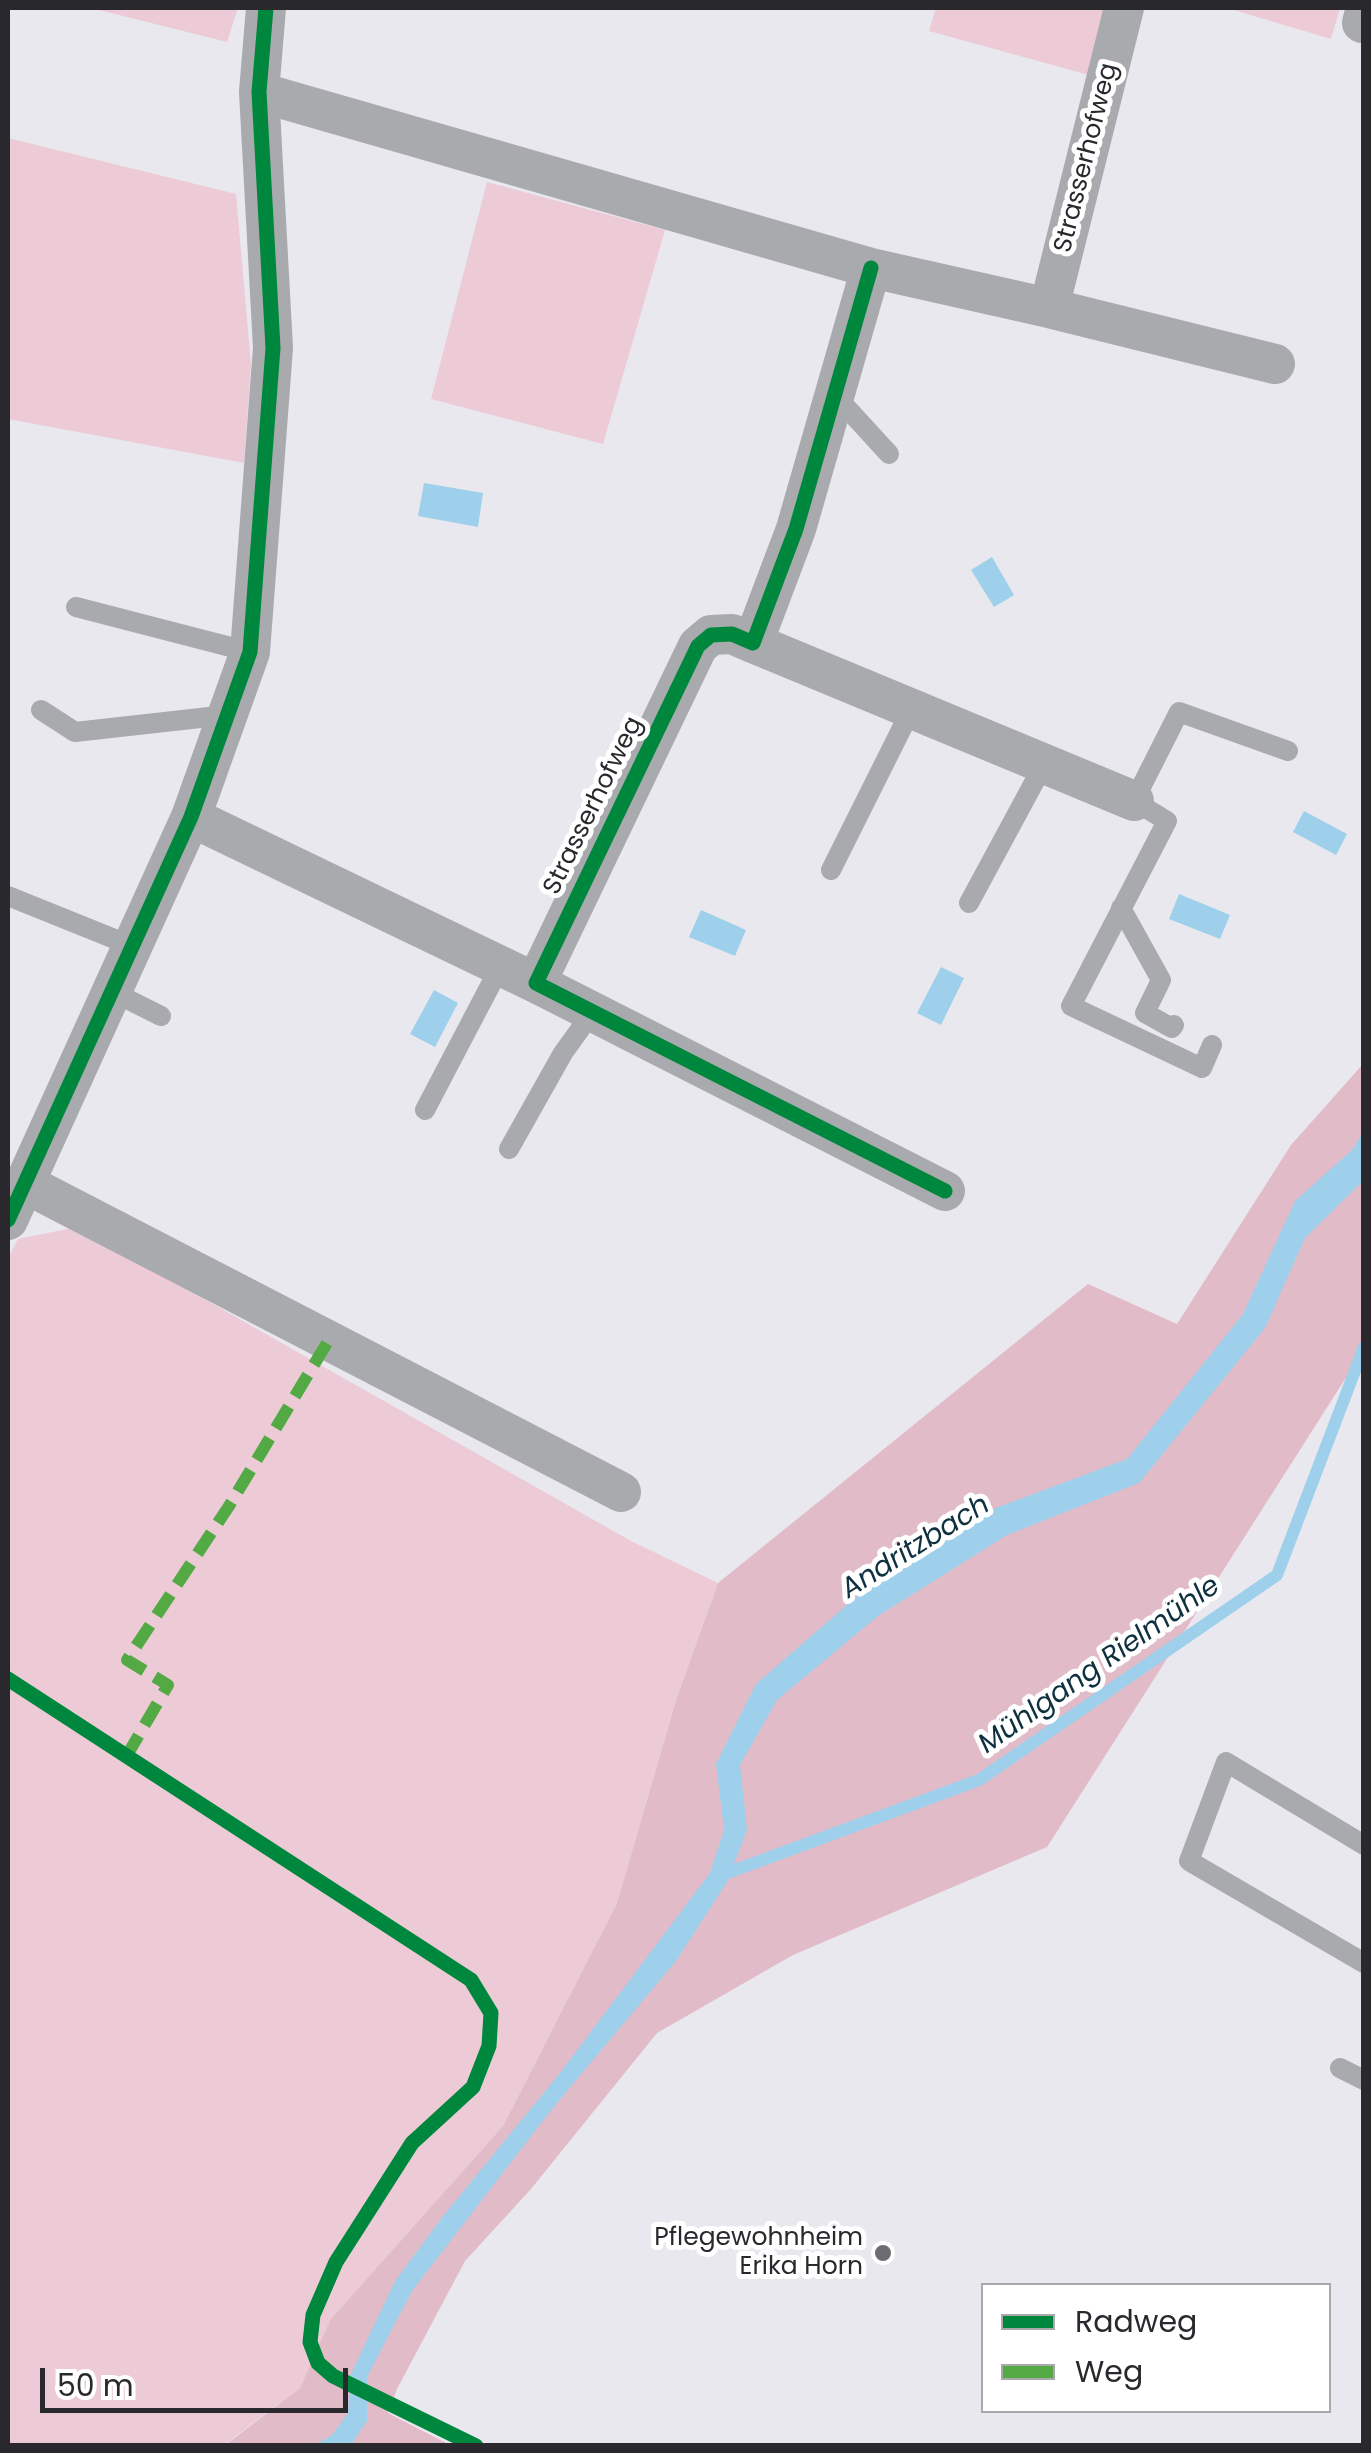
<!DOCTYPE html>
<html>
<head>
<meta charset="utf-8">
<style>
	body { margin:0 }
	#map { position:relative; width:1371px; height:2453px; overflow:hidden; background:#e9e8ee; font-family:Poppins,sans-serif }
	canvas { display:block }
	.frame { position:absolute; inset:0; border:10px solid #29282d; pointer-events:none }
	.legend { position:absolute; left:981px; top:2283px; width:350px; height:130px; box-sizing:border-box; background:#fff; border:2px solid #a9a9ab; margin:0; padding:12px 18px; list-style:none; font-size:30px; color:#29282d }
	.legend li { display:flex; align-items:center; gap:20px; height:50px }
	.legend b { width:50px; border:2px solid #a9a9ab }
	.scale { position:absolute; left:40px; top:2368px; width:308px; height:45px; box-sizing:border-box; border:5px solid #29282d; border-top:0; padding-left:12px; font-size:30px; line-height:35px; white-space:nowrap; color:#29282d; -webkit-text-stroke:8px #fff; paint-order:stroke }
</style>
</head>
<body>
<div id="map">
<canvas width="1371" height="2453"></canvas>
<div class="frame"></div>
<ul class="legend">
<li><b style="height:12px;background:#00873e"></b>Radweg</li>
<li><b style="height:12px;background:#53aa44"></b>Weg</li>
</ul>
<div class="scale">50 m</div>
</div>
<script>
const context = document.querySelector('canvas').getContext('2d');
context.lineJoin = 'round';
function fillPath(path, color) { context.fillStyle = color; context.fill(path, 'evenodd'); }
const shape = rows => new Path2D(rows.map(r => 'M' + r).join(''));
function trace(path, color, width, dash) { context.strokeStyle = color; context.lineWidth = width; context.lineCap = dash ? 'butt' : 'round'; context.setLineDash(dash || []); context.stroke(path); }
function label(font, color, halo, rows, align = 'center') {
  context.font = font + ' Poppins,sans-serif'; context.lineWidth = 10; context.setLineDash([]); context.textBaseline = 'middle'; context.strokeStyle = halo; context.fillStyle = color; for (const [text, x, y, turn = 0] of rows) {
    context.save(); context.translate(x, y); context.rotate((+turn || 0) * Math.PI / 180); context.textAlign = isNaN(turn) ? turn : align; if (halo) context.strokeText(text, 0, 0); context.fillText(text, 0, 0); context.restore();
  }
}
const green = shape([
	[91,8,238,8,227,42],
	[936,8,1110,8,1096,77,929,31],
	[1227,8,1340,8,1331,39],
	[8,138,236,194,251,365,244,463,8,419],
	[487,182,665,230,603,444,431,399],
	[77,1227,631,1541,718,1583,677,1697,617,1903,503,2126,330,2320,300,2388,224,2445,8,2446,8,1258,18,1239]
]);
const forest = shape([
	[1363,1064,1363,1351,1047,1847,793,1955,657,2033,531,2189,465,2261,397,2389,388,2413,450,2445,224,2446,300,2388,330,2320,503,2126,617,1903,677,1697,718,1583,1088,1284,1177,1324,1291,1145]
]);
const water = shape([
	[424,483,483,493,478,527,418,516],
	[992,557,1014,595,994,607,971,570],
	[1304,811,1347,834,1336,855,1293,832],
	[1179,894,1230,915,1220,939,1169,919],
	[701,910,746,930,735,956,689,937],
	[941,967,964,978,941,1025,917,1013],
	[434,990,458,1003,435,1047,410,1034],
	[1363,1132,1363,1181,1305,1238,1265,1328,1139,1483,1007,1535,878,1616,777,1700,740,1765,747,1830,727,1882,676,1961,552,2109,412,2291,367,2377,367,2421,351,2445,315,2445,332,2435,348,2413,350,2376,395,2281,444,2215,560,2073,710,1873,724,1830,716,1764,756,1684,856,1597,993,1509,1127,1459,1243,1314,1295,1201,1352,1150]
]);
const stream = shape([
	[719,1876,979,1780,1277,1575,1364,1347]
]);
const service = shape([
	[834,394,889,454],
	[76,607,250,652],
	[41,710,75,732,227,715],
	[831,870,912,708],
	[8,896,132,946],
	[969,903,1044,764],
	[1121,908,1161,980,1145,1013,1172,1028,1174,1025],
	[111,991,161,1016],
	[1212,1045,1202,1068,1071,1006,1167,821,1134,801,1179,712,1288,751],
	[425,1110,501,965],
	[509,1149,563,1053,594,1010],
	[1364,1845,1226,1762,1189,1861,1364,1963],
	[1340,2068,1364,2080]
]);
const minor = shape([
	[1124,8,1049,308,1275,364],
	[1362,23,1364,15],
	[259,92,871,268,1049,308],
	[871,268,796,529,753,643,732,634,711,635,698,646,536,983,945,1191],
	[753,643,1134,801],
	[191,817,536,983],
	[26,1184,621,1492],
	[8,1220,191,817,250,652,273,348,259,92,266,8]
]);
const quiet = shape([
	[126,1757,168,1685,127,1660,229,1506,327,1343]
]);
const cycleway = shape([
	[871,268,796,529,753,643,732,634,711,635,698,646,536,983,945,1191],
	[8,1220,191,817,250,652,273,348,259,92,266,8],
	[8,1679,471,1980,491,2013,489,2046,473,2087,412,2143,336,2262,313,2315,310,2342,318,2363,333,2376,476,2446]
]);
const markers = [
	[883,2253,10,"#6c6b71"]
];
const streetNames = [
	["Strasserhofweg",1087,158,-76],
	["Strasserhofweg",594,806,-64]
];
const poiNames = [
	["Pflegewohnheim",863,2239],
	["Erika Horn",863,2268]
];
const waterNames = [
	["Andritzbach",916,1548,-32],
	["Mühlgang Rielmühle",1100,1666,-35]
];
fillPath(green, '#eccbd7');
fillPath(forest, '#e2bbc9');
fillPath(water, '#9ed0eb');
trace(stream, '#9ed0eb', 12);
trace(service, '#a9aaad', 20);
trace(minor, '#a9aaad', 40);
trace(quiet, '#53aa44', 12, [25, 12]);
trace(cycleway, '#00873e', 15);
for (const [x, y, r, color] of markers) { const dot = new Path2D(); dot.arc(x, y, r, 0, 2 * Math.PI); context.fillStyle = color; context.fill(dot); trace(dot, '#fff', 4); }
label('25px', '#29282d', '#fff', streetNames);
label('25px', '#29282d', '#fff', poiNames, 'right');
label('italic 28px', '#0e303f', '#fff', waterNames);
</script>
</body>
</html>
